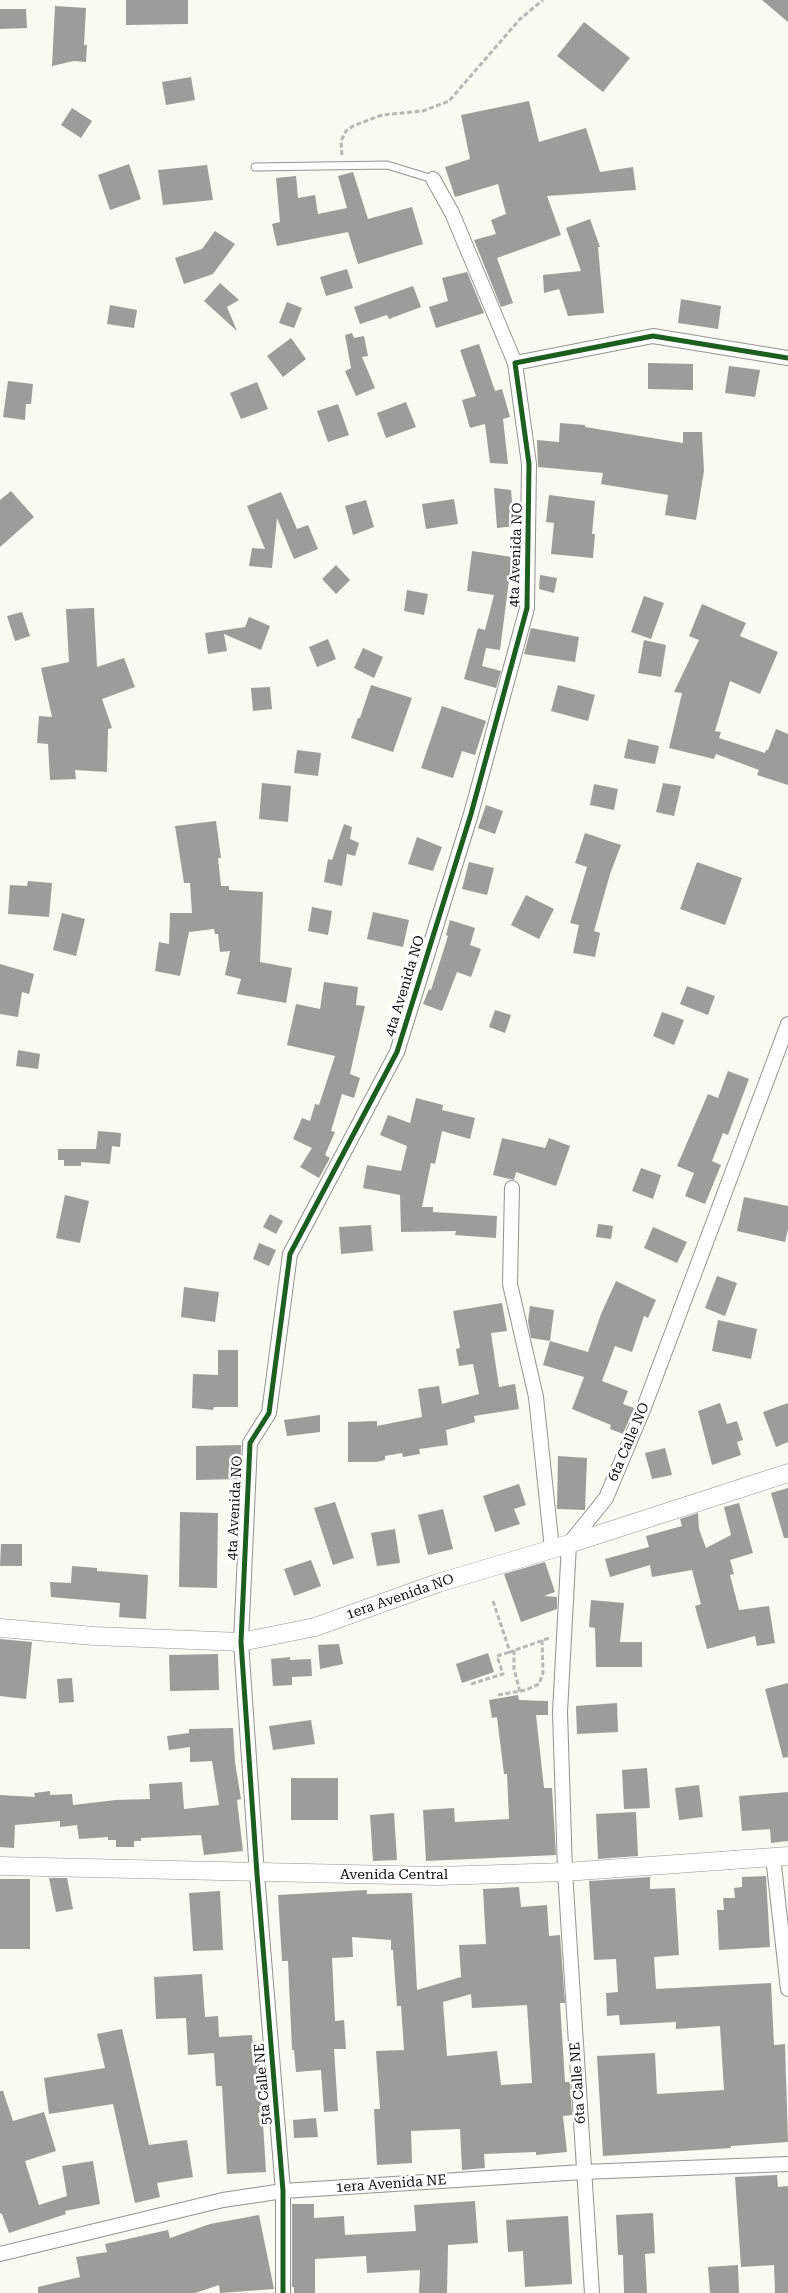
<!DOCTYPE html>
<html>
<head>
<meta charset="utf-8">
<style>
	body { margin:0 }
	canvas { display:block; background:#faf9f2 }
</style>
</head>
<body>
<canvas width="788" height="2293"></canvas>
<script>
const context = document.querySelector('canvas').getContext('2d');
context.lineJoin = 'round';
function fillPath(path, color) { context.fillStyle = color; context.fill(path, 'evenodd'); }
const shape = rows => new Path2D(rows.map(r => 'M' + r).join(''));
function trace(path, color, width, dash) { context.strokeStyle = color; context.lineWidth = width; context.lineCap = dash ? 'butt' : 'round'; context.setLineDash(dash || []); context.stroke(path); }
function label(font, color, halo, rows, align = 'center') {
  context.font = font + ' "Roboto Serif",serif'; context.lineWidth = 5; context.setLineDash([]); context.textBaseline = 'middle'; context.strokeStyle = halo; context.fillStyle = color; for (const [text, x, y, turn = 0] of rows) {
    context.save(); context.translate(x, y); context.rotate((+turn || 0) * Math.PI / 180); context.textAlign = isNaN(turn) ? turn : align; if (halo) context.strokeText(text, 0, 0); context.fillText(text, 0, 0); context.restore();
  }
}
const building = shape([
	[126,0,188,0,188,24,126,25],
	[762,0,788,0,788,22],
	[55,6,86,8,84,45,87,45,86,62,74,61,52,66],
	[0,9,26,9,27,28,0,29],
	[584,22,630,58,603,92,557,56],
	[191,77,195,100,166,105,162,82],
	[529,101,539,142,586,128,600,172,633,167,636,190,547,196,561,235,497,258,513,303,501,307,474,240,496,234,491,220,506,214,498,184,455,197,445,167,470,159,461,115],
	[72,108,92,121,81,138,61,125],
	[129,164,141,199,110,210,98,175],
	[207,165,213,200,163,205,158,170],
	[353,172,368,219,412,207,423,244,358,264,348,232,277,246,272,224,280,222,276,178,296,176,298,198,315,195,318,214,347,208,338,176],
	[590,219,600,247,598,247,604,313,568,316,559,289,544,293,543,275,581,271,566,228],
	[215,231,235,244,213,274,184,284,175,258,202,249],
	[347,269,353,288,326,296,320,277],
	[467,272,484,313,436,328,429,307,448,301,442,278],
	[220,283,239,300,227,307,237,331,204,301],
	[413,286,421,307,389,319,387,315,360,324,354,307],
	[681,299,721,306,718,329,678,323],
	[287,302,302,308,294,328,279,323],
	[110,305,137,310,134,328,107,324],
	[352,333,354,338,364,336,368,356,362,357,375,388,356,396,345,371,351,368,345,335],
	[291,338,306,359,283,377,267,356],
	[479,344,495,391,502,389,510,417,503,419,508,464,490,463,485,424,470,428,462,400,476,396,460,350],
	[648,363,693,364,693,390,648,389],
	[729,366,760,370,755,397,725,393],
	[8,381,33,384,31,404,26,404,25,420,3,417],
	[257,382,268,409,241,419,230,393],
	[406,402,416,427,386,438,377,413],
	[338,404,349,435,328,442,317,411],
	[560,423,585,425,585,427,683,443,683,432,702,432,704,471,696,520,665,515,668,495,601,484,603,473,538,467,537,440,559,442],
	[494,488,511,490,514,526,497,528],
	[11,491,34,517,0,547,0,500],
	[281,492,297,529,308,525,318,549,294,559,277,518,272,568,249,566,252,548,265,549,247,506],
	[549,495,595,501,592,534,595,534,593,558,551,554,554,523,546,522],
	[454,499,458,524,426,529,422,504],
	[366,500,374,527,353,535,345,506],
	[472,551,512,557,500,650,486,648,482,666,501,671,496,688,464,679,478,628,485,630,494,595,467,591],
	[336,565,350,580,336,594,322,579],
	[540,575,557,578,554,593,539,589],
	[407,590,428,594,424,615,404,611],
	[644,596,664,603,651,639,631,632],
	[702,604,746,623,740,636,778,652,760,694,730,681,715,731,721,732,719,738,765,753,766,750,768,750,776,729,788,734,788,785,757,775,759,770,716,754,714,759,669,748,682,693,674,692,699,640,689,636],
	[94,608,97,667,124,658,135,687,102,699,112,728,108,729,107,772,75,770,76,779,50,780,48,744,37,743,39,716,52,717,41,668,69,662,66,609],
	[22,612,30,636,15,641,7,616],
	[249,617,270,626,261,650,224,634,227,651,208,654,205,633,245,627],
	[531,628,579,637,575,662,524,654],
	[328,639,336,659,317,667,309,647],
	[644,640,666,645,661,677,638,673],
	[363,648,383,657,374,678,354,668],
	[371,685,412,698,393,752,351,738,358,718,360,718],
	[558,685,595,695,588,721,551,711],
	[270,687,272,709,253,711,251,688],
	[442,706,486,721,475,755,462,751,453,778,421,768],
	[628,739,659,746,655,764,624,758],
	[297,750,321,753,318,776,294,773],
	[262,783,291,786,288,822,259,819],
	[663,783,681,786,674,816,656,812],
	[594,784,618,789,614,810,590,805],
	[486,805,503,811,495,834,478,828],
	[216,821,221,858,218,858,221,886,229,886,229,890,263,892,260,962,292,968,286,1003,237,994,241,979,225,975,230,951,220,952,218,934,215,934,214,929,189,932,180,976,155,971,159,942,169,944,170,913,192,913,190,883,184,883,175,826],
	[344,824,352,827,350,839,359,843,355,856,347,854,342,886,324,882,328,859,332,860],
	[585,833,621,845,610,874,594,931,600,933,595,957,573,953,579,925,570,923,587,867,575,863],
	[417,837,442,847,433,871,408,864],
	[469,862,494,868,487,895,462,889],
	[697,862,742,878,725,925,680,909],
	[28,881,52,883,49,917,8,914,10,885,27,886],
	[526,895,554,909,539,939,511,925],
	[312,907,332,911,328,935,308,931],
	[373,912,409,920,403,947,367,939],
	[62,913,85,919,76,956,53,950],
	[450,920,475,928,470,945,481,949,471,977,457,972,442,1011,423,1004,429,989,431,990,448,936,446,935],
	[0,964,34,974,29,994,22,992,18,1017,0,1014],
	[324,982,358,987,356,1005,365,1006,350,1074,360,1078,354,1098,342,1094,331,1131,335,1132,325,1155,330,1158,319,1178,300,1167,312,1148,293,1139,302,1118,310,1121,315,1104,319,1105,335,1056,287,1045,296,1004,320,1009],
	[687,986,715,996,708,1015,680,1004],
	[495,1010,511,1015,505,1033,489,1027],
	[662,1012,684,1020,674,1045,653,1036],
	[18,1050,40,1054,38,1069,16,1066],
	[728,1071,749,1079,728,1135,723,1133,712,1161,721,1165,705,1204,685,1196,694,1173,677,1166,708,1094,718,1098],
	[416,1098,443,1105,442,1110,475,1118,470,1139,442,1131,435,1164,431,1163,422,1207,433,1207,433,1212,497,1216,496,1238,455,1235,456,1231,401,1232,400,1195,363,1188,367,1165,401,1171,407,1146,380,1135,388,1115,410,1123],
	[98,1131,121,1133,120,1147,112,1146,110,1164,81,1162,81,1166,64,1166,64,1160,58,1160,58,1149,96,1149],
	[502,1138,545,1148,549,1138,570,1146,556,1186,516,1172,514,1180,493,1175],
	[641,1168,661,1175,653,1199,632,1191],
	[65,1195,89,1201,80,1243,56,1238],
	[744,1197,788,1206,788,1229,785,1242,737,1231],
	[270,1214,283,1221,276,1234,263,1227],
	[598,1224,613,1226,611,1239,596,1237],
	[371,1225,373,1251,341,1254,339,1227],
	[653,1227,687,1242,677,1263,644,1248],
	[259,1243,276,1250,269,1266,253,1259],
	[717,1276,737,1283,725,1316,705,1308],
	[616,1281,656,1300,648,1318,644,1316,632,1352,615,1346,602,1381,628,1391,623,1404,634,1408,623,1434,610,1429,611,1425,572,1409,584,1377,543,1365,550,1341,588,1352,601,1314],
	[184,1287,219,1292,215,1322,181,1317],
	[502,1303,507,1331,491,1333,499,1387,515,1384,519,1409,474,1416,475,1422,446,1430,448,1445,419,1449,420,1454,403,1457,402,1453,385,1456,385,1460,376,1462,348,1462,348,1422,377,1421,377,1426,422,1417,418,1389,439,1386,442,1404,479,1394,473,1364,459,1366,456,1349,460,1348,453,1311],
	[530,1306,554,1310,550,1341,531,1338,528,1321],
	[718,1320,757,1329,751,1359,712,1351],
	[218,1350,238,1350,238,1407,214,1407,213,1410,192,1408,193,1374,218,1375],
	[720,1403,727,1424,737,1421,743,1440,737,1442,741,1455,712,1465,698,1411],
	[788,1403,788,1442,776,1447,763,1412],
	[320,1415,320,1432,287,1436,284,1420],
	[241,1445,240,1479,196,1480,196,1446],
	[665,1448,672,1475,652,1479,645,1453],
	[558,1456,587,1458,585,1510,557,1509],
	[519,1484,526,1505,514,1509,520,1524,495,1532,483,1496],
	[788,1488,788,1538,784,1538,771,1493],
	[335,1502,354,1558,333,1565,314,1508],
	[739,1503,753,1553,730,1560,734,1574,730,1575,739,1610,769,1606,775,1643,757,1646,755,1636,707,1649,695,1606,701,1604,692,1570,652,1577,650,1565,610,1577,605,1559,649,1547,646,1536,682,1526,680,1519,698,1513,699,1529,706,1548,731,1535,724,1507],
	[443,1509,453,1549,428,1555,418,1515],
	[180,1512,218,1513,217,1588,179,1587],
	[395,1529,400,1563,377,1566,371,1533],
	[1,1544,22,1544,22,1566,0,1566],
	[311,1560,321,1586,294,1596,284,1569],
	[545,1562,555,1592,544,1596,557,1597,557,1609,521,1622,504,1574],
	[72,1566,97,1568,97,1571,148,1575,146,1619,119,1617,120,1603,51,1597,50,1582,71,1583],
	[591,1600,624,1603,620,1642,642,1642,642,1667,596,1667,595,1628,589,1627],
	[0,1639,32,1642,26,1699,0,1696],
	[339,1644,343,1664,320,1669,318,1645],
	[488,1653,494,1672,462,1683,456,1664],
	[218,1654,219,1690,170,1691,169,1655],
	[290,1657,290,1660,311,1659,312,1676,292,1677,292,1685,273,1686,271,1659],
	[72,1678,74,1702,59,1703,57,1679],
	[788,1683,788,1757,783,1758,765,1689],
	[518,1695,519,1700,548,1701,548,1715,536,1715,544,1788,552,1788,556,1855,426,1861,423,1810,454,1808,455,1822,509,1819,507,1774,504,1774,497,1717,492,1718,489,1700],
	[617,1703,618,1732,577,1734,576,1706],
	[311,1720,315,1744,273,1750,269,1726],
	[233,1728,235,1762,241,1799,237,1800,243,1851,204,1855,201,1835,141,1838,141,1841,134,1841,134,1847,116,1847,116,1840,108,1840,108,1837,79,1839,77,1825,60,1827,60,1821,15,1825,14,1848,0,1847,0,1795,35,1797,34,1793,50,1791,50,1795,72,1794,73,1805,116,1800,150,1799,149,1784,182,1782,184,1809,219,1805,212,1761,190,1762,190,1747,169,1750,167,1736,189,1733,189,1729],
	[647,1768,650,1808,624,1809,622,1770],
	[291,1778,338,1778,338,1820,291,1820],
	[699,1785,703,1817,679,1820,675,1788],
	[788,1792,788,1841,771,1843,770,1829,742,1831,739,1796],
	[636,1812,638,1856,598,1859,596,1814],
	[394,1813,397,1860,373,1861,370,1815],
	[766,1876,770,1947,719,1950,717,1910,724,1910,723,1898,735,1898,734,1888,742,1887,742,1877],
	[650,1877,650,1889,675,1888,679,1955,654,1957,656,1989,771,1983,774,2045,785,2044,788,2142,731,2146,731,2148,603,2156,597,2056,655,2053,657,2094,724,2090,720,2026,676,2029,676,2022,620,2025,619,2015,607,2016,606,1993,618,1992,616,1959,594,1960,589,1881],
	[49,1878,67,1878,73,1909,56,1912],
	[0,1879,30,1879,30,1949,0,1949],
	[519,1887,521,1907,547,1905,549,1936,560,1935,565,2003,560,2003,565,2082,570,2082,572,2115,563,2116,567,2152,536,2155,536,2152,484,2154,485,2168,462,2170,460,2129,411,2131,412,2163,377,2165,374,2109,380,2109,376,2051,404,2050,401,2006,397,2006,393,1950,391,1950,391,1940,352,1937,353,1957,332,1958,335,2021,344,2020,346,2049,334,2049,338,2111,324,2112,321,2070,296,2072,294,2050,292,2050,288,1961,282,1961,278,1895,367,1890,367,1894,412,1893,417,1990,461,1977,459,1945,486,1944,483,1889],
	[471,1994,472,2008,527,2005,532,2083,501,2085,497,2051,447,2056,443,2002],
	[220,1891,223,1950,193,1951,189,1893],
	[202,1974,205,2017,218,2016,219,2037,252,2035,254,2059,259,2058,266,2172,227,2174,222,2086,216,2086,214,2053,188,2055,186,2018,156,2019,154,1977],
	[122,2029,149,2145,187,2140,193,2177,157,2183,160,2197,135,2203,113,2104,49,2114,44,2078,105,2068,97,2034],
	[0,2091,3,2091,13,2121,44,2112,56,2151,25,2161,39,2205,67,2196,62,2166,93,2161,100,2204,65,2211,66,2214,9,2233,2,2214,0,2213],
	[316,2118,318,2137,294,2138,293,2120],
	[777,2175,778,2187,788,2186,788,2293,775,2293,774,2265,741,2267,735,2177],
	[475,2201,478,2243,448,2245,447,2293,419,2293,420,2270,367,2273,366,2256,315,2259,315,2293,294,2293,294,2287,292,2287,292,2204,314,2204,314,2218,344,2216,345,2235,416,2231,414,2205],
	[653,2213,655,2253,645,2254,647,2293,624,2293,623,2255,618,2255,616,2215],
	[259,2215,274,2289,220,2293,219,2285,195,2293,38,2293,38,2287,80,2277,76,2257,107,2252,105,2244,168,2230,170,2238,210,2224],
	[568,2216,572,2284,525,2287,523,2251,508,2252,506,2220],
	[738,2265,739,2293,710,2293,708,2267]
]);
const path = shape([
	[342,155,341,141,346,131,353,126,382,115,423,111,449,101,520,19,543,0],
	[493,1601,510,1652,549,1638],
	[514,1650,514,1669,520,1692],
	[471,1684,503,1674,497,1656,510,1652],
	[498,1695,526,1690,539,1684,543,1673,542,1640]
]);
const service = shape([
	[255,167,387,165,433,179]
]);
const minor = shape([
	[433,179,452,213,515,363],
	[512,1188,510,1284,536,1397,552,1549],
	[773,1857,788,1989],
	[0,2254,223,2200,283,2191,583,2172,788,2164],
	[283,2293,283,2191,257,1874,241,1642,250,1443,269,1413,290,1254,397,1052,471,814,527,608,529,464,515,363,653,336,788,358],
	[592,2293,565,1872,560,1712,569,1544,606,1498,643,1410,788,1024]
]);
const tertiary = shape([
	[0,1628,94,1636,241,1642,315,1627,438,1583,569,1544,788,1473],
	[0,1866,438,1876,565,1872,788,1856]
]);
const cycleway = shape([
	[283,2293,283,2191,257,1874,241,1642,250,1443,269,1413,290,1254,397,1052,471,814,527,608,529,464,515,363,653,336,788,358]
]);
const streetNames = [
	["4ta Avenida NO",516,555,-88],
	["4ta Avenida NO",405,986,-73],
	["6ta Calle NO",629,1442,-67],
	["4ta Avenida NO",235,1508,-87],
	["1era Avenida NO",400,1597,-19],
	["Avenida Central",394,1875],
	["6ta Calle NE",578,2083,-94],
	["5ta Calle NE",263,2084,-95],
	["1era Avenida NE",391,2184,-4]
];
fillPath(building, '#9d9c98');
trace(service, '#949390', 9);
trace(minor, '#949390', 16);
trace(tertiary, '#949390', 19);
trace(path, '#b8b8b6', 3, [5, 2.5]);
trace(service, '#fefefd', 7);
trace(minor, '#fefefd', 14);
trace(tertiary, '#fefefd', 18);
trace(cycleway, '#1b5e20', 5);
label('14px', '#0d0d0d', '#fff', streetNames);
</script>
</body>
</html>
